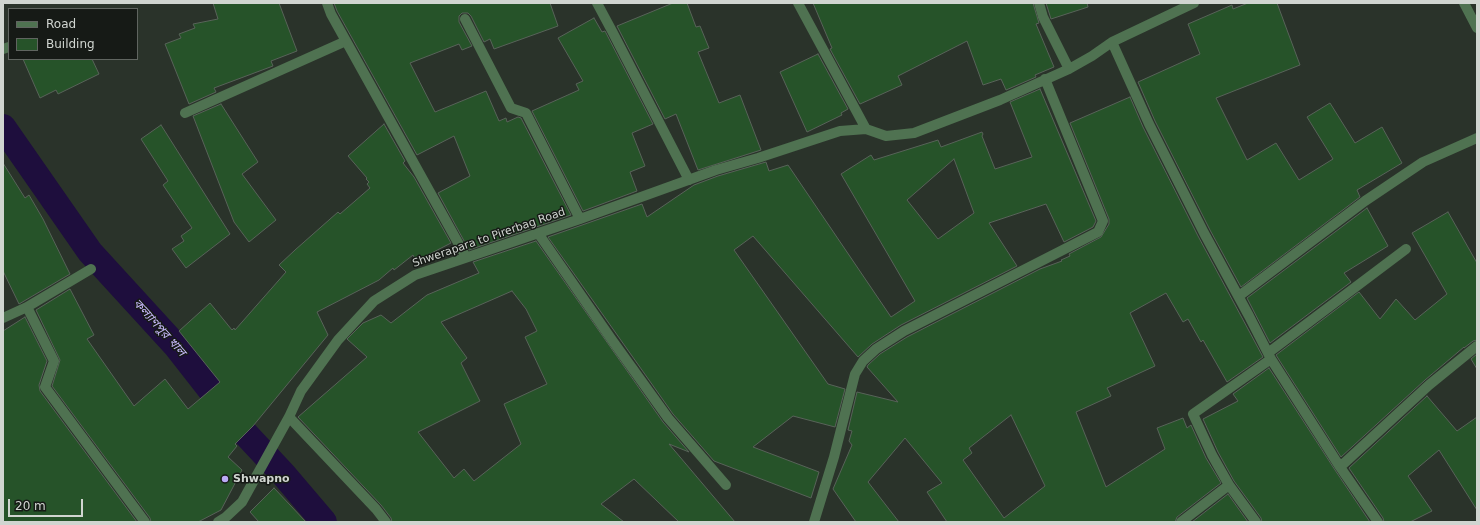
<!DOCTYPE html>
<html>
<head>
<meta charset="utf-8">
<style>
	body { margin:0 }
	#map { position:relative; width:1480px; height:525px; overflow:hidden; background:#2a332a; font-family:"DejaVu Sans",sans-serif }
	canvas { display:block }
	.frame { position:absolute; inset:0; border:4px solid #d0d5d0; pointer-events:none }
	.legend { position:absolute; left:8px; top:8px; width:130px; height:52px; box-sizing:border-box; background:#161a16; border:1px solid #606560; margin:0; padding:5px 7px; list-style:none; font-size:12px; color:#d0d5d0 }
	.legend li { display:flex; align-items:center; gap:8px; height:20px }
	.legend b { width:20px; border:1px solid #606560 }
	.scale { position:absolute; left:8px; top:499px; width:75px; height:18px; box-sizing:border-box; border:2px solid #d0d5d0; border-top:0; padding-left:5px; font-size:12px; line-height:14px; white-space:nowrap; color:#d0d5d0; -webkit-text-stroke:3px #161a16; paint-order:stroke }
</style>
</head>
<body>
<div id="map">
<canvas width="1480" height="525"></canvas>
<div class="frame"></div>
<ul class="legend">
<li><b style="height:5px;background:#4f7251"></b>Road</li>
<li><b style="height:11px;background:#265329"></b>Building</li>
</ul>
<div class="scale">20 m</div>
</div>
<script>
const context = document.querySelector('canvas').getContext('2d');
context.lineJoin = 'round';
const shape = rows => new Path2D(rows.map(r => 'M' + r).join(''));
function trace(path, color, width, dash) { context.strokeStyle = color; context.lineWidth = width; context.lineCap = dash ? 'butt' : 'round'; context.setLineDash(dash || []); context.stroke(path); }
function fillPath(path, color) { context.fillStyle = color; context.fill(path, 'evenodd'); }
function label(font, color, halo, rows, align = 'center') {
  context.font = font + ' "DejaVu Sans","Noto Sans Bengali",sans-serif'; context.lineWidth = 3; context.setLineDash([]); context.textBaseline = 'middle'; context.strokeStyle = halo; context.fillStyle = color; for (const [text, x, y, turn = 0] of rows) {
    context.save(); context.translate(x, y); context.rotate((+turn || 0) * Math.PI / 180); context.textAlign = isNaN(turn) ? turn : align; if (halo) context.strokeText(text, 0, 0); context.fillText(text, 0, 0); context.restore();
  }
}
const canal = shape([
	[3,127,90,252,176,346,241,429,284,475,324,522]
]);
const building = shape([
	[213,3,279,3,297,51,271,61,273,66,214,88,216,92,189,104,165,44,181,38,179,34,195,28,193,24,218,19,213,3],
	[334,3,550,3,558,26,494,49,490,39,484,42,471,16,468,13,462,13,459,16,459,22,472,46,462,50,459,44,410,63,435,112,486,91,499,121,506,118,507,122,518,117,521,118,571,215,469,250,438,193,470,176,454,136,417,155,337,11,334,3],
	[673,3,687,3,696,27,700,26,709,48,698,52,719,103,740,95,761,150,698,170,676,114,665,119,617,26,673,3],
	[813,3,1033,3,1039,23,1036,24,1054,67,1035,75,1036,77,1006,90,1001,79,983,85,967,41,898,76,902,85,860,104,830,49,832,48,813,3],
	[1046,3,1087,3,1088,7,1051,19,1046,3],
	[1248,3,1277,3,1300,65,1216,98,1247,160,1276,143,1299,180,1333,159,1307,117,1330,103,1355,143,1382,127,1402,163,1357,190,1360,197,1241,287,1210,230,1155,121,1138,82,1200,54,1188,24,1232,5,1233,9,1248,3],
	[594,18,602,32,605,31,653,124,632,133,645,166,630,172,637,191,583,211,532,111,579,90,576,84,583,81,558,38,594,18],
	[818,54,848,109,841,113,842,115,807,132,780,72,818,54],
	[23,59,92,59,99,74,58,94,56,90,40,98,23,59],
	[1040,89,1096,221,1093,227,1064,242,1046,204,989,223,1017,266,901,325,872,344,858,357,753,236,734,250,828,384,845,389,835,427,793,416,753,447,819,472,811,498,714,461,673,414,548,237,642,204,647,217,694,185,718,176,766,162,769,171,788,165,891,317,915,301,841,174,871,155,874,160,938,140,941,147,982,132,983,134,982,136,995,169,1032,157,1010,102,1040,89],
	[954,159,974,213,938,239,907,200,954,159],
	[1130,97,1143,127,1198,236,1263,357,1227,382,1203,340,1201,342,1188,319,1183,322,1166,293,1130,313,1155,366,1107,388,1111,396,1076,412,1106,487,1165,449,1157,428,1183,418,1187,428,1191,425,1206,458,1221,483,1177,517,1175,522,947,522,927,492,942,483,905,438,868,482,899,522,856,522,833,489,852,445,849,441,852,431,848,430,857,392,898,402,867,367,868,365,880,354,907,337,1040,269,1062,261,1061,260,1070,256,1069,254,1101,237,1109,224,1109,219,1070,123,1130,97],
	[1011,415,1045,486,1004,518,963,460,972,453,969,448,1011,415],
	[221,104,258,162,242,174,276,220,249,242,234,222,193,116,221,104],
	[384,124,405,161,403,163,414,177,451,243,416,261,413,255,394,270,393,268,379,280,317,312,328,335,253,426,235,444,237,446,228,457,242,470,221,510,198,522,151,522,150,518,52,386,60,360,36,310,70,289,94,335,87,339,134,406,165,379,188,409,220,382,179,331,210,303,232,330,234,328,235,330,286,272,279,265,295,250,338,212,340,214,370,188,367,184,369,182,366,179,367,178,348,156,384,124],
	[161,125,230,234,186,268,172,249,184,241,181,236,192,228,163,185,168,181,141,139,161,125],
	[3,163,25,198,29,195,43,219,70,274,19,304,3,271,3,163],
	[1367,208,1388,246,1344,273,1351,282,1270,343,1247,298,1367,208],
	[1448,212,1477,263,1477,340,1473,341,1464,348,1464,347,1425,380,1341,457,1276,355,1359,292,1380,319,1396,299,1415,320,1447,294,1412,233,1448,212],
	[536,241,663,422,689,452,669,444,735,522,679,522,634,479,601,504,624,522,392,522,391,518,381,505,298,417,367,357,347,339,363,323,381,315,391,323,427,295,479,273,473,262,536,241],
	[512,291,526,309,537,331,525,337,547,384,504,404,521,444,474,481,464,469,454,478,418,432,480,401,461,363,467,358,441,322,512,291],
	[25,317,47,361,39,385,40,391,137,522,3,522,3,331,25,317],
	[1477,354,1477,369,1471,359,1477,354],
	[1269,368,1335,470,1370,522,1262,522,1261,518,1234,481,1218,452,1203,419,1238,401,1233,394,1269,368],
	[1427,396,1457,431,1477,417,1477,510,1439,450,1408,476,1432,511,1410,522,1384,522,1383,518,1349,468,1427,396],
	[274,488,306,522,259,522,250,512,274,488],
	[1228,494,1248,522,1192,522,1228,494]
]);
const minor = shape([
	[327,3,331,14,466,257],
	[597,3,612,31,689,180],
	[798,3,866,129],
	[1039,3,1043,17,1069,69],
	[1464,3,1477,28],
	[465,19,511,108,526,113,580,219],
	[1112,42,1149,124,1204,233,1249,316,1271,359,1193,414,1212,455,1229,485,1181,522],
	[3,49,9,47],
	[185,113,346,41],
	[538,233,612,340,668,418,726,485],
	[1239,296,1365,201,1423,162,1477,138],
	[27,307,54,361,45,387,145,522],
	[3,318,27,307,91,269],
	[1268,353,1406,249],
	[1271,359,1340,467,1429,385,1477,346],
	[289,417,376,509,386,522],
	[1340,467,1378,522],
	[1229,485,1256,522],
	[218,522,226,517,242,502,289,417,301,391,338,340,374,301,415,275,580,219,716,170,758,158,840,131,866,129,886,136,914,133,1000,100,1069,69,1092,56,1112,42,1194,3],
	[814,522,834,457,855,374,863,361,876,349,904,331,1098,232,1103,221,1045,79]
]);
const markers = [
	[225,479,4,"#bbaaf6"]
];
const streetNames = [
	["Shwerapara to Pirerbag Road",489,238,-19]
];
const poiNames = [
	["Shwapno",233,479]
];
const waterNames = [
	["কল্যাণপুর খাল",159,328,48]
];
trace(canal, '#1e0e3d', 26);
fillPath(building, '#265329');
trace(building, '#586359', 1);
trace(minor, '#4f7251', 10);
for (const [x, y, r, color] of markers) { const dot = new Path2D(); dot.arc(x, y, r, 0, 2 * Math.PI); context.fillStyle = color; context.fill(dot); trace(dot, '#161a16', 1.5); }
label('11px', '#d0d5d0', '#161a16', streetNames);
label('bold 11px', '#d0d5d0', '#161a16', poiNames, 'left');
label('italic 12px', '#c6b8f9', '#161a16', waterNames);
</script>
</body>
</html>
